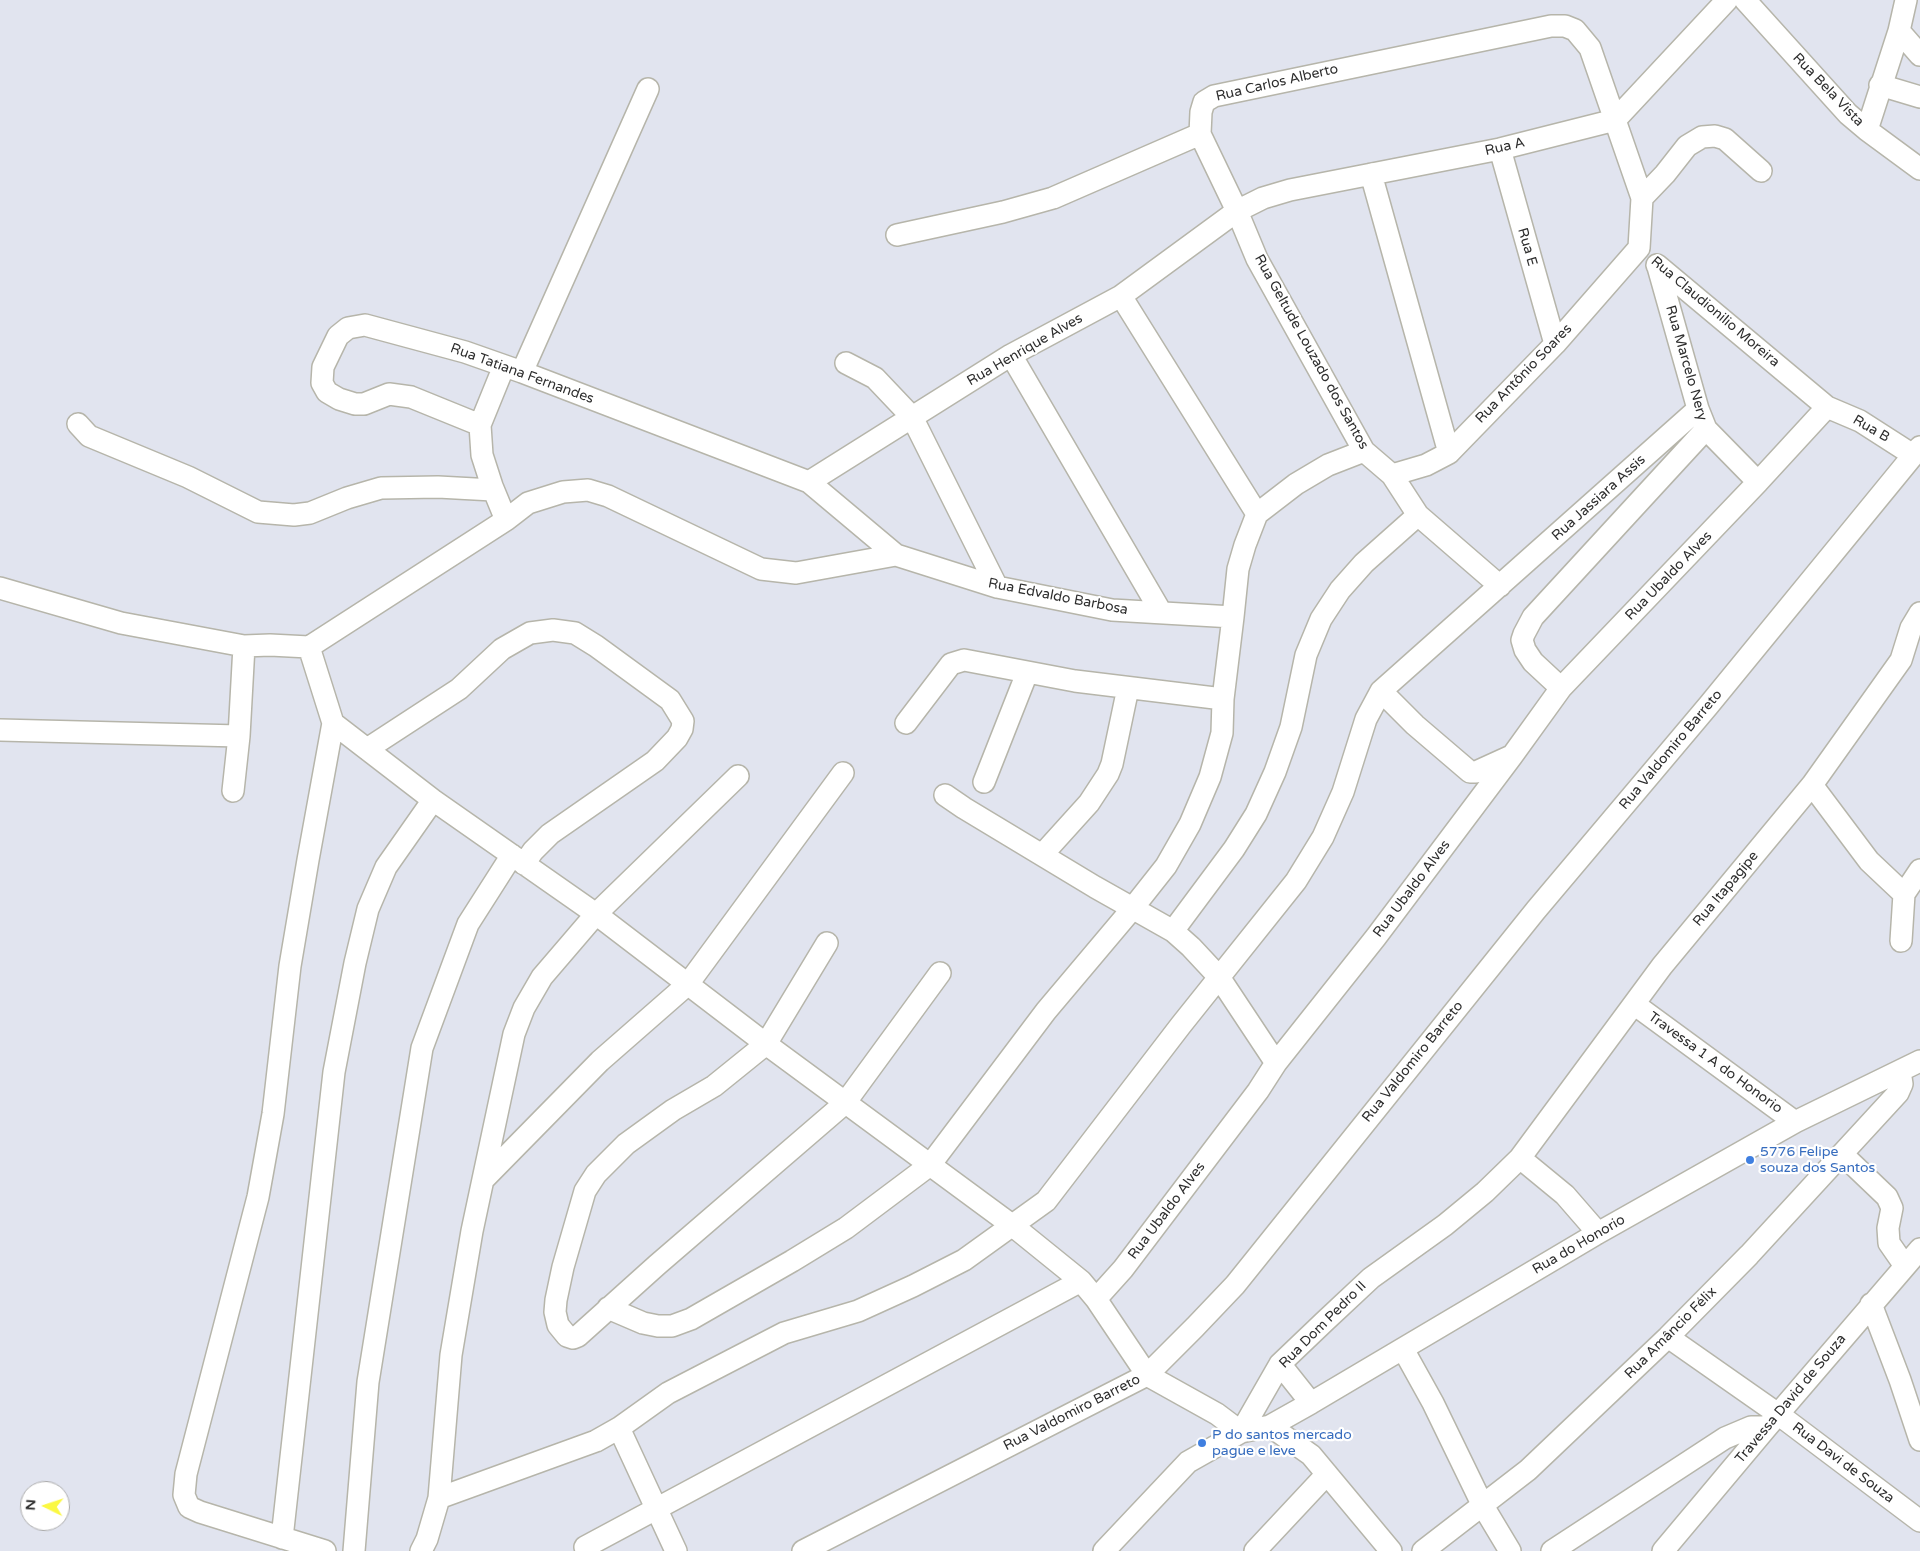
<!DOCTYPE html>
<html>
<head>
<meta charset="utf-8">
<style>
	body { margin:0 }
	#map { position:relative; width:1920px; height:1551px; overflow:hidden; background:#e1e4ef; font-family:"Varela Round",sans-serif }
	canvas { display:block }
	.north { position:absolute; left:20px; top:1481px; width:50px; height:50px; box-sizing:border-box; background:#fff; border:1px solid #ababab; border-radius:50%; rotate:274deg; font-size:14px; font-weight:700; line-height:20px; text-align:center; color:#2e2e2e }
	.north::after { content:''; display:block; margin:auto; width:18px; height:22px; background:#fbf842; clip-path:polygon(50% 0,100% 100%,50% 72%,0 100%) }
</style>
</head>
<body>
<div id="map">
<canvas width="1920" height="1551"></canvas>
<div class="north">N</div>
</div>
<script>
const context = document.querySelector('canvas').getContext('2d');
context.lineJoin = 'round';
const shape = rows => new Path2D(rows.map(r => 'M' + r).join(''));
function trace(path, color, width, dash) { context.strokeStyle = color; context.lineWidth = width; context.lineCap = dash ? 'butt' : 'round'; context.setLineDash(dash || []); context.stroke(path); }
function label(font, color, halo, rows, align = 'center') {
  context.font = font + ' "Varela Round",sans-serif'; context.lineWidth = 4.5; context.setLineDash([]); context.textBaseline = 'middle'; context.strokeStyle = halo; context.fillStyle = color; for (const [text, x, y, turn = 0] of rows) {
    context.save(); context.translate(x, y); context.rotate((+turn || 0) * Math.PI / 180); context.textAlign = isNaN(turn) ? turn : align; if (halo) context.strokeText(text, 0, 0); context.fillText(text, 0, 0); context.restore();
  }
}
const minor = shape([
	[1745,0,1848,114,1867,130,1920,169],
	[1899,31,1920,55],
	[1880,85,1920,97],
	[1867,130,1899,31,1906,0],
	[1200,134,1237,211,1257,259,1364,451,1392,475,1418,515,1500,586],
	[1500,149,1555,344],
	[1371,174,1449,453],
	[1642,198,1665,174,1687,146,1702,137,1715,136,1725,139,1761,171],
	[897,235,1003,212,1053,198,1200,134,1201,112,1204,102,1214,96,1551,26,1565,26,1575,30,1590,48,1642,198,1639,248],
	[1657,265,1827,407,1860,421,1913,455],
	[1121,296,1257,514],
	[1011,355,1161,612],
	[846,363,875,378,912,417,997,587],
	[504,366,480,425,482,455,492,486,506,520],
	[522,372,648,89],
	[78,424,89,436,188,477,258,512,294,515,310,513,347,498,381,488,438,487,493,490],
	[480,425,411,397,389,394,364,404,355,404,339,399,327,392,322,383,323,367,338,336,348,328,365,325,465,352,522,372,809,482,896,555,997,587,1112,610,1233,617,1238,569,1245,545,1257,514,1296,484,1328,465,1364,451],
	[1392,475,1426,465,1449,453,1555,344,1639,248],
	[809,482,1011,355,1121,296,1237,211,1263,198,1290,190,1500,149,1615,120,1727,0],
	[1758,482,1827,407],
	[0,588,121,623,244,646,270,645,309,647,506,520,528,503,563,492,588,490,608,496,761,569,796,573,896,555],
	[309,647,333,723,433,800,596,914,766,1044,1013,1226,1081,1281,1096,1299,1147,1375,1217,1414,1241,1432],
	[1561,688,1533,662,1525,650,1522,640,1524,634,1533,617,1706,429],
	[1381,691,1415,725,1470,772,1476,772,1509,757],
	[906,723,951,664,964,660,1075,681,1223,699],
	[0,730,239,736],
	[367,749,459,689,502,649,530,633,553,630,575,633,596,646,670,700,683,721,682,729,677,738,655,761,550,834,533,851,524,864],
	[738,776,596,914,542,977,524,1008,514,1034,472,1231,451,1355,439,1498,596,1441,619,1428,668,1393,784,1333,858,1311,913,1286,964,1260,1046,1201,1181,1025,1296,881,1323,837,1343,792,1366,719,1381,691,1698,409],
	[984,782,1027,673],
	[1812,785,1869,861,1904,894],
	[233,791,239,736,244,646],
	[945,795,964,808,1095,887,1173,931,1191,947,1219,977,1276,1063],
	[1042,855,1089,803,1108,774,1112,764,1128,688],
	[1173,931,1234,849,1256,814,1275,772,1291,727,1306,655,1321,619,1340,590,1364,563,1418,515],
	[1901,941,1904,894,1920,870],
	[827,943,766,1044,714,1086,673,1110,626,1144,596,1174,585,1191,563,1267,556,1300,555,1312,558,1325,567,1336,573,1338,578,1336,657,1265,845,1103,940,973],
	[1634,1004,1795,1122],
	[1842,1154,1887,1197,1892,1208,1888,1228,1889,1243,1905,1266],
	[1520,1158,1565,1195,1598,1233],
	[483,1180,600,1061,688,984,843,773],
	[1096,1299,1123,1269,1258,1091,1276,1063,1376,937,1512,756,1561,688,1758,482,1706,429,1698,409,1658,267],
	[1871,1304,1900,1380,1920,1440],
	[608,1308,643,1323,658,1326,672,1326,691,1319,792,1261,846,1228,930,1165,1046,1011,1132,909,1166,866,1190,824,1210,777,1222,733,1223,699,1233,617],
	[1668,1337,1778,1414,1920,1521],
	[1403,1349,1433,1403,1483,1506,1510,1551],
	[1280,1364,1311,1403],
	[1270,1426,1311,1455,1391,1551],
	[619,1428,676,1551],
	[1241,1432,1270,1426,1311,1403,1598,1233,1795,1122,1920,1061],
	[282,1538,334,1072,355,963,368,909,386,867,433,800],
	[585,1547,1081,1281],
	[325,1551,200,1512,189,1507,184,1495,186,1474,258,1197,273,1114,290,966,308,860,333,723],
	[354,1551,368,1382,422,1048,468,924,512,855],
	[421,1551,427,1539,439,1498],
	[803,1551,1147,1375,1195,1327,1235,1285,1536,910,1708,706,1920,447],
	[1104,1551,1188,1462,1241,1432,1280,1364,1324,1322,1371,1278,1445,1225,1485,1192,1520,1158,1662,966,1812,785,1901,660,1911,628,1920,613],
	[1255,1551,1327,1474],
	[1423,1551,1528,1470,1668,1337,1749,1255,1898,1093,1902,1084,1900,1071],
	[1552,1551,1725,1438,1751,1427,1767,1427],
	[1663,1551,1767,1427,1920,1249]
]);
const markers = [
	[1750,1160,5,"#3f7fe0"],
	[1202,1443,5,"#3f7fe0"]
];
const streetNames = [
	["Rua Carlos Alberto",1277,83,-13],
	["Rua Bela Vista",1828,90,46],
	["Rua A",1505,147,-13],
	["Rua E",1527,247,74],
	["Rua Claudionilio Moreira",1715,312,40],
	["Rua Henrique Alves",1025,350,-30],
	["Rua Geltude Louzado dos Santos",1311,352,61],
	["Rua Marcelo Nery",1686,363,74],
	["Rua Tatiana Fernandes",522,374,20],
	["Rua Antônio Soares",1524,374,-46],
	["Rua B",1871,429,30],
	["Rua Jassiara Assis",1599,498,-42],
	["Rua Ubaldo Alves",1669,576,-46],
	["Rua Edvaldo Barbosa",1058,597,11],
	["Rua Valdomiro Barreto",1671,750,-50],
	["Rua Ubaldo Alves",1412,889,-53],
	["Rua Itapagipe",1726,889,-50],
	["Rua Valdomiro Barreto",1413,1062,-51],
	["Travessa 1 A do Honorio",1715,1063,36],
	["Rua Ubaldo Alves",1167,1211,-53],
	["Rua do Honorio",1579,1245,-30],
	["Rua Dom Pedro II",1323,1325,-45],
	["Rua Amâncio Félix",1671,1333,-45],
	["Travessa David de Souza",1791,1399,-50],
	["Rua Valdomiro Barreto",1072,1413,-27],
	["Rua Davi de Souza",1843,1463,37]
];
const shopNames = [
	["5776 Felipe",1760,1152],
	["souza dos Santos",1760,1168],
	["P do santos mercado",1212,1435],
	["pague e leve",1212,1451]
];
trace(minor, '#b6b5aa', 24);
trace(minor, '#fff', 21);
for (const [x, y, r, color] of markers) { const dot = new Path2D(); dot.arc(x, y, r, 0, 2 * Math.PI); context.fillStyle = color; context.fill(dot); trace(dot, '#fff', 2); }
label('14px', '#2e2e2e', '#fff', streetNames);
label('14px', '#366cbe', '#fff', shopNames, 'left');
</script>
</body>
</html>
